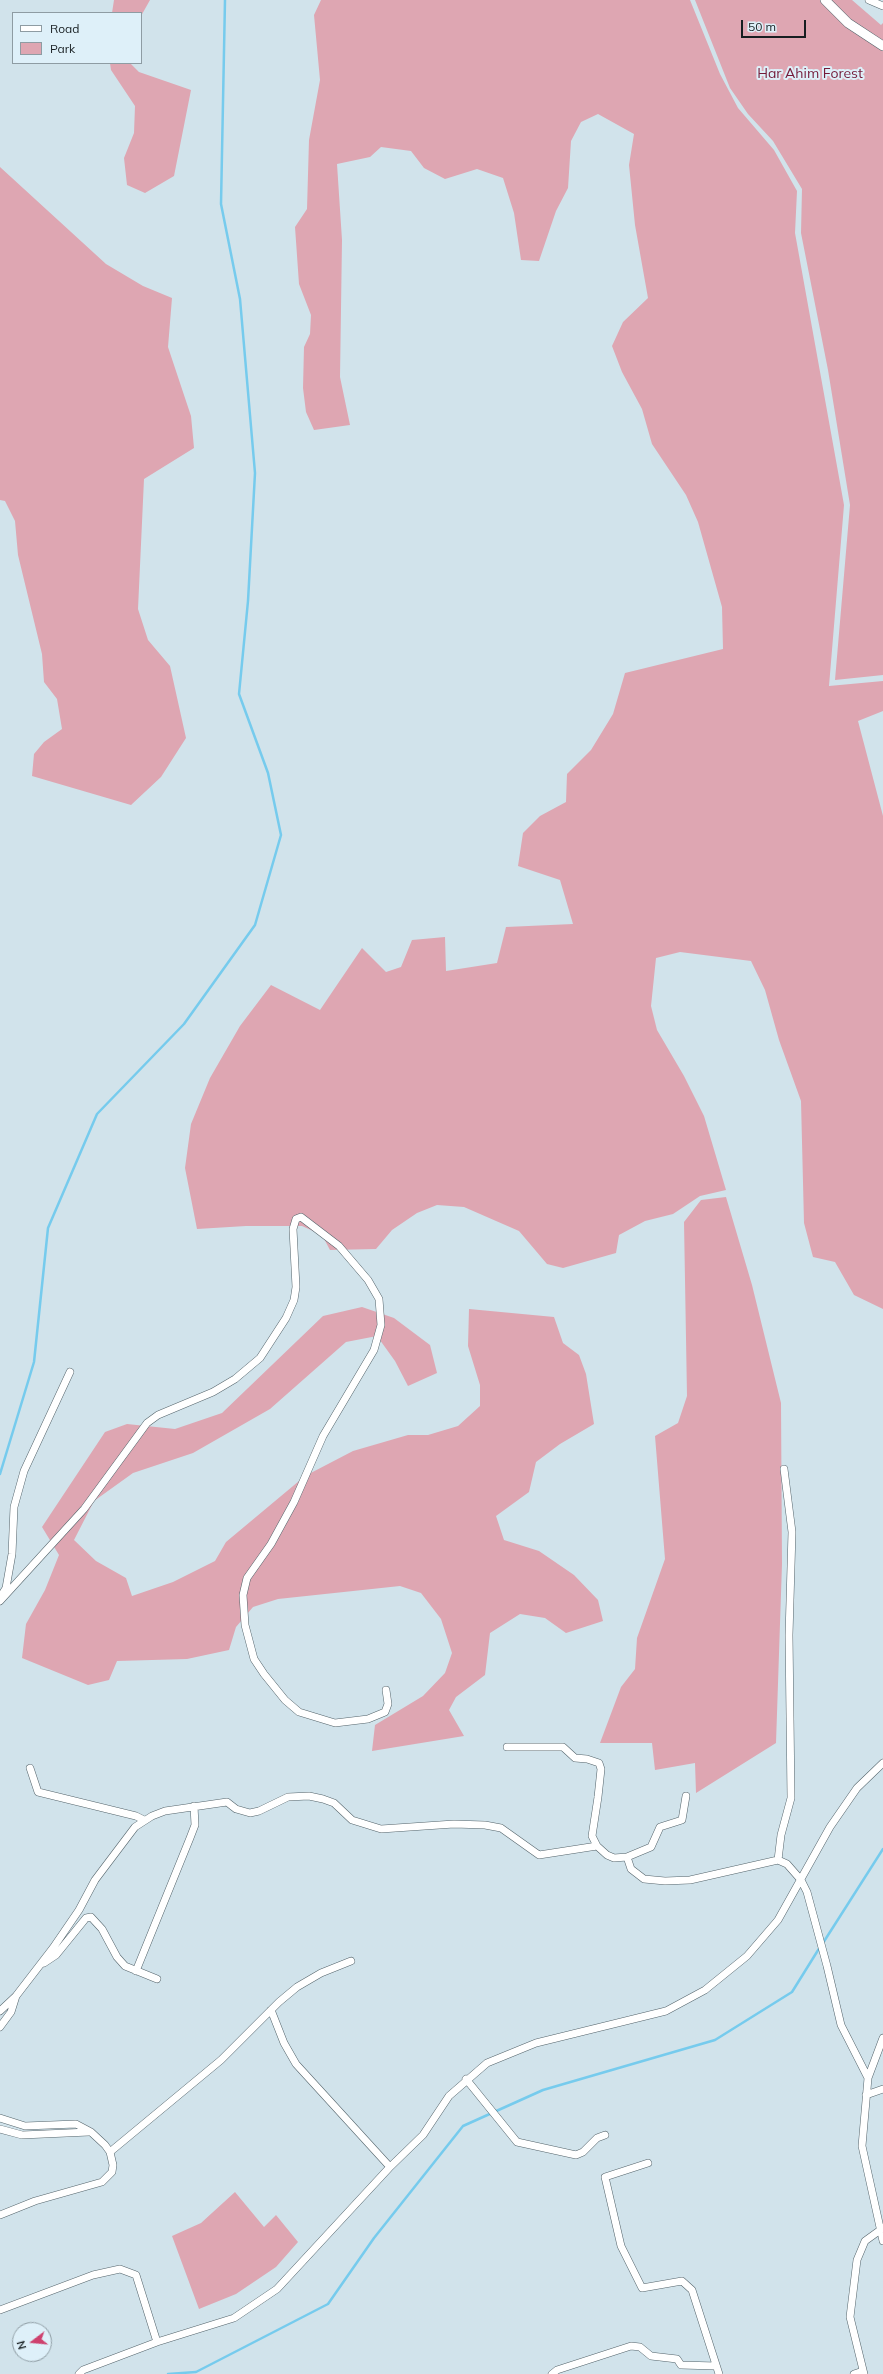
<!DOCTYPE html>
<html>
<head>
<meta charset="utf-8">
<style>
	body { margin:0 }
	#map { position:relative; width:883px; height:2374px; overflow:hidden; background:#d1e3eb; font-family:Mulish,sans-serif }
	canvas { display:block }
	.legend { position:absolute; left:12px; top:12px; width:130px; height:52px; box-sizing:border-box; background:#def0f9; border:1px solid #8e9ca3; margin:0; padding:5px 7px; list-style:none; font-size:12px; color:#171e21 }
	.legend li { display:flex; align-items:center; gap:8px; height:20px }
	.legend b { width:20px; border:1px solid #8e9ca3 }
	.north { position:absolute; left:12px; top:2322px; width:40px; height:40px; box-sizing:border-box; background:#def0f9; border:1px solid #8e9ca3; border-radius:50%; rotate:254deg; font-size:11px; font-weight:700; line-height:16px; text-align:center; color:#171e21 }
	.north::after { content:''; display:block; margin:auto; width:14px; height:18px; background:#ce416e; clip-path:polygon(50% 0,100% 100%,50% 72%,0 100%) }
	.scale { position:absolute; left:741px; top:20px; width:65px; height:18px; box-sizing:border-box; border:2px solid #171e21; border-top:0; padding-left:5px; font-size:12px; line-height:14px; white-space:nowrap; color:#171e21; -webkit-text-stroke:3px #def0f9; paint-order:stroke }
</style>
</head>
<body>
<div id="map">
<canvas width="883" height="2374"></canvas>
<ul class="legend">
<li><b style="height:5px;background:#fff"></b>Road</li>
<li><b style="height:11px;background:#dea6b2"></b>Park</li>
</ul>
<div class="north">N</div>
<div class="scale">50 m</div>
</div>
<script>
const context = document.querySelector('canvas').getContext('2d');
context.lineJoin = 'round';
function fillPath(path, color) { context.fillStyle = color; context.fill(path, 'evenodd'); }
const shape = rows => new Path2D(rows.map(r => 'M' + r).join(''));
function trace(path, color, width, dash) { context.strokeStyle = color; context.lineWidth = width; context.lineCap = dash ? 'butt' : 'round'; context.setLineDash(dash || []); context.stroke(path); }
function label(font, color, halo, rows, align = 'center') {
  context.font = font + ' Mulish,sans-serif'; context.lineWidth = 4; context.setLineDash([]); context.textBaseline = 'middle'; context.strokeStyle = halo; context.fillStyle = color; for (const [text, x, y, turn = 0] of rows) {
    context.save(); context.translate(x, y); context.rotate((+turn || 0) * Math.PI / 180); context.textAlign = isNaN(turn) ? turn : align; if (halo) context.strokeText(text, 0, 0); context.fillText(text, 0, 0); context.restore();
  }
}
const green = shape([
	[114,0,150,0,141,16,141,13,112,13],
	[321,0,690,0,720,74,738,108,774,150,797,191,795,233,844,505,829,686,883,681,883,711,858,721,883,816,883,1309,854,1295,835,1262,813,1257,804,1223,801,1101,779,1040,765,990,751,961,680,952,656,958,651,1006,657,1030,684,1076,704,1116,726,1190,700,1196,673,1214,645,1221,619,1235,616,1253,563,1268,547,1264,519,1231,464,1207,437,1205,417,1213,392,1230,376,1249,330,1250,322,1235,302,1226,246,1226,197,1229,185,1168,191,1124,210,1078,240,1026,271,985,320,1010,362,948,386,972,401,967,412,940,445,937,446,971,497,963,506,927,573,924,560,880,518,866,523,833,540,816,566,802,567,774,591,750,613,714,625,673,723,649,722,607,698,522,686,495,652,444,642,409,622,372,612,346,623,322,648,298,635,225,629,165,634,134,598,114,581,122,571,141,568,188,556,211,539,261,521,260,514,213,503,178,477,169,445,179,424,168,411,151,381,147,370,157,337,164,342,240,340,377,350,425,314,430,306,412,303,388,304,347,310,334,311,315,299,284,295,227,307,209,309,140,320,80,314,15],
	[695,0,852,0,881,25,883,23,883,675,835,680,850,505,828,370,801,233,802,189,773,141,748,114,730,88],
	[110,63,130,63,139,72,191,90,174,176,145,193,127,185,124,158,134,133,135,106,111,70],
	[0,167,106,264,143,286,172,298,168,347,191,416,194,448,144,479,138,609,148,640,170,666,186,738,161,777,131,805,32,776,34,754,44,742,62,729,57,699,44,682,42,654,18,555,15,521,5,501,0,500],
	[726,1197,752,1285,781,1403,782,1564,776,1743,696,1793,695,1763,655,1770,652,1743,600,1743,621,1687,635,1669,637,1638,665,1559,655,1436,678,1423,687,1396,684,1222,701,1200],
	[362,1307,394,1318,430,1345,437,1373,408,1386,395,1361,377,1336,346,1342,270,1409,193,1453,133,1473,94,1501,74,1540,96,1561,126,1578,132,1596,173,1582,215,1561,226,1542,305,1476,353,1451,408,1435,428,1435,458,1426,480,1406,480,1385,468,1346,469,1309,554,1317,563,1343,579,1355,586,1374,594,1424,560,1444,536,1462,529,1492,496,1516,504,1540,539,1551,574,1575,598,1600,603,1621,566,1633,545,1618,520,1614,490,1633,485,1675,456,1697,449,1710,464,1736,372,1751,375,1725,423,1696,445,1673,452,1653,441,1619,421,1593,400,1586,278,1599,253,1607,236,1627,229,1650,187,1659,117,1661,109,1680,88,1685,22,1658,26,1624,45,1590,59,1555,42,1527,105,1432,127,1424,175,1429,222,1413,323,1316],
	[235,2192,264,2227,276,2215,298,2242,276,2267,236,2294,199,2309,172,2236,201,2223]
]);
const stream = shape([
	[0,1474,34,1362,48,1228,97,1114,184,1024,255,925,281,835,268,773,239,694,248,601,255,473,240,299,221,204,225,0],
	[823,1943,883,1849],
	[168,2374,196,2372,328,2304,374,2238,463,2126,543,2090,715,2040,792,1992,820,1947]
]);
const street = shape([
	[869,0,883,6],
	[1,1596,6,1588,12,1554,14,1507,24,1471,70,1372],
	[0,1601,84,1509,147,1423,158,1415,213,1392,235,1379,260,1358,286,1318,294,1300,296,1287,293,1229,296,1219,301,1217,339,1246,368,1280,379,1299,381,1325,374,1350,323,1436,294,1502,271,1544,247,1578,243,1595,245,1625,254,1659,264,1674,285,1700,299,1712,335,1723,368,1719,385,1712,388,1704,386,1690],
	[507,1747,563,1747,575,1758,587,1759,599,1763,601,1769,598,1797,592,1836,597,1846,607,1855,614,1858,627,1857,651,1847,660,1827,682,1820,686,1796],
	[30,1768,38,1792,136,1816,144,1820],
	[627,1857,631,1869,644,1879,665,1881,690,1880,778,1860,787,1864,801,1880,807,1892,827,1966,841,2025,868,2078,862,2146,883,2241],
	[778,1860,781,1835,791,1798,789,1635,792,1532,784,1469],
	[44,1963,56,1955,86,1918,91,1917,102,1929,117,1957,125,1966,157,1979],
	[136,1971,190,1838,195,1825,194,1806],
	[271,2010,284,2043,296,2064,390,2167],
	[0,2011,16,1996,53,1948,79,1910,95,1880,135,1827,152,1816,165,1811,227,1802,236,1809,250,1813,259,1811,288,1797,309,1796,323,1799,334,1803,352,1820,381,1829,454,1824,485,1825,501,1828,539,1855,597,1846],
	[0,2027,11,2012,16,1996],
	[868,2078,883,2038],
	[466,2079,517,2142,576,2155,583,2152,597,2138,605,2135],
	[866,2095,883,2089],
	[0,2118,25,2126,76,2124,91,2132,105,2145,110,2152,113,2165,112,2172,102,2182,35,2201,0,2215],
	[0,2129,22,2135,89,2132],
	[110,2152,221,2060,279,2002,297,1987,321,1973,351,1961],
	[648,2163,605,2177,621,2246,642,2288,682,2281,692,2290,719,2374],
	[0,2310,93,2275,120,2269,136,2275,157,2342],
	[79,2374,83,2370,157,2342,234,2318,277,2289,389,2168,423,2135,449,2096,487,2063,536,2043,666,2011,705,1990,747,1956,778,1920,830,1827,857,1788,883,1763],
	[552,2374,557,2370,631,2346,640,2347,651,2356,677,2359,681,2365,716,2366],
	[854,2374,863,2371],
	[864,2374,850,2317,857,2260,865,2241,883,2228]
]);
const secondary = shape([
	[825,0,848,23,883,46]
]);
const parkNames = [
	["Har Ahim Forest",810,74]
];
fillPath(green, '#dea6b2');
trace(stream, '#76cbed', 2.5);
trace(street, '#54646b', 8);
trace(secondary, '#54646b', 10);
trace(street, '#fff', 7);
trace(secondary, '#fff', 9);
label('14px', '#741a39', '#def0f9', parkNames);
</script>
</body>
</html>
